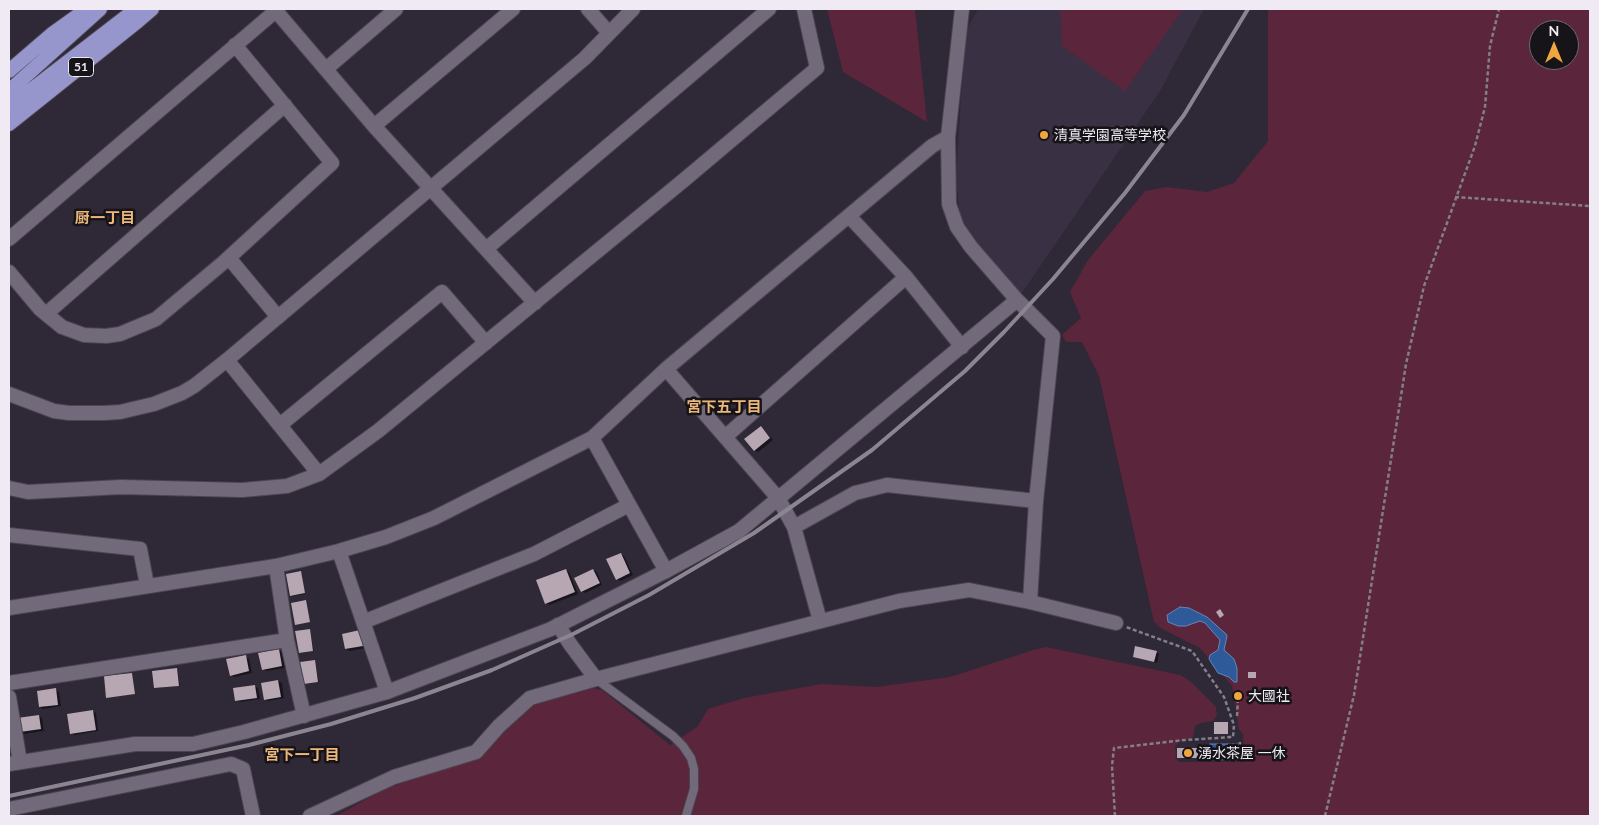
<!DOCTYPE html>
<html>
<head>
<meta charset="utf-8">
<style>
	body { margin:0 }
	#map { position:relative; width:1599px; height:825px; overflow:hidden; background:#2f2836; font-family:Lato,sans-serif }
	canvas { display:block }
	.frame { position:absolute; inset:0; border:10px solid #efeaf3; pointer-events:none }
	.north { position:absolute; left:1529px; top:20px; width:50px; height:50px; box-sizing:border-box; background:#161319; border:1px solid #6d6970; border-radius:50%; rotate:0deg; font-size:14px; font-weight:700; line-height:20px; text-align:center; color:#efeaf3 }
	.north::after { content:''; display:block; margin:auto; width:18px; height:22px; background:#f0a63f; clip-path:polygon(50% 0,100% 100%,50% 72%,0 100%) }
</style>
</head>
<body>
<div id="map">
<canvas width="1599" height="825"></canvas>
<div class="frame"></div>
<div class="north">N</div>
</div>
<script>
const context = document.querySelector('canvas').getContext('2d');
context.lineJoin = 'round';
function fillPath(path, color) { context.fillStyle = color; context.fill(path, 'evenodd'); }
const shape = rows => new Path2D(rows.map(r => 'M' + r).join(''));
function trace(path, color, width, dash) { context.strokeStyle = color; context.lineWidth = width; context.lineCap = dash ? 'butt' : 'round'; context.setLineDash(dash || []); context.stroke(path); }
function label(font, color, halo, rows, align = 'center') {
  context.font = font + ' Lato,"Noto Sans JP",sans-serif'; context.lineWidth = 5; context.setLineDash([]); context.textBaseline = 'middle'; context.strokeStyle = halo; context.fillStyle = color; for (const [text, x, y, turn = 0] of rows) {
    context.save(); context.translate(x, y); context.rotate((+turn || 0) * Math.PI / 180); context.textAlign = isNaN(turn) ? turn : align; if (halo) context.strokeText(text, 0, 0); context.fillText(text, 0, 0); context.restore();
  }
}
const built = shape([
	[978,9,1204,9,1160,91,1017,300,973,254,960,213,956,180,965,33]
]);
const green = shape([
	[827,9,915,9,927,122,843,72],
	[1060,9,1183,9,1125,91,1062,46],
	[1268,9,1590,9,1590,816,336,816,383,790,481,754,534,703,593,688,602,690,670,745,698,726,708,709,744,698,821,684,876,687,950,677,1033,650,1046,647,1180,675,1190,681,1216,707,1217,715,1213,721,1201,723,1195,726,1193,737,1179,742,1175,746,1176,759,1180,762,1237,762,1241,761,1244,748,1243,734,1239,729,1232,686,1200,648,1162,629,1154,622,1099,376,1082,342,1066,342,1062,335,1081,318,1070,292,1088,260,1145,191,1167,187,1207,192,1234,183,1268,141],
	[1539,30,1569,30,1569,60,1539,60]
]);
const water = shape([
	[1180,607,1189,608,1207,617,1226,634,1227,636,1224,650,1234,659,1237,668,1237,682,1234,682,1229,677,1218,673,1209,659,1210,655,1218,650,1220,640,1205,623,1200,621,1186,626,1178,626,1168,622,1167,615,1180,607],
	[1210,744,1238,744,1236,758,1213,757,1209,752,1210,744]
]);
const shadow = shape([
	[761,427,773,440,758,452,754,450],
	[621,554,624,556,633,575,620,581,617,579],
	[566,570,569,572,578,594,549,605,546,603],
	[593,570,597,572,602,585,585,593,582,591],
	[301,573,305,594,292,596,291,595],
	[309,630,314,651,301,653,300,652],
	[360,632,366,648,349,651,346,649],
	[279,650,282,652,285,668,266,671,263,669],
	[1156,652,1159,654,1157,663,1134,657],
	[245,657,249,659,252,673,234,677,231,675],
	[314,661,319,682,306,684,305,683],
	[177,670,180,686,155,688],
	[132,674,135,694,109,697],
	[278,681,282,683,284,698,268,701,265,699],
	[254,686,258,688,260,699,240,702,236,700],
	[56,690,59,692,61,706,43,709,40,707],
	[92,711,96,713,98,731,74,735,71,733],
	[39,716,42,718,44,731,24,734,21,732]
]);
const building = shape([
	[761,426,770,438,754,451,744,439],
	[621,553,630,573,616,580,606,559],
	[566,569,575,592,545,604,536,580],
	[593,569,600,583,581,592,574,578],
	[301,571,305,593,290,596,286,574],
	[306,600,310,622,295,625,291,603],
	[1220,609,1224,615,1220,618,1216,612],
	[310,629,313,651,299,653,295,631],
	[360,630,363,646,345,649,342,634],
	[1135,646,1157,651,1154,662,1133,657],
	[279,649,282,666,262,670,258,653],
	[246,655,249,671,230,676,226,659],
	[315,660,318,682,304,684,300,662],
	[177,668,179,686,154,688,152,671],
	[1248,672,1256,672,1256,678,1248,678],
	[132,673,135,694,106,698,104,676],
	[278,680,281,697,264,700,261,683],
	[255,685,257,698,235,701,233,688],
	[56,688,58,705,39,707,37,691],
	[93,710,96,730,70,734,67,714],
	[39,715,41,729,20,732,17,718],
	[1214,722,1228,722,1228,734,1214,734],
	[1177,748,1198,748,1198,758,1177,758]
]);
const path = shape([
	[1455,197,1590,206],
	[1237,716,1238,699],
	[1213,759,1237,759,1239,753,1240,742],
	[1115,816,1112,766,1114,748,1185,740,1233,737,1234,725,1224,697,1192,651,1126,627],
	[1325,816,1354,695,1406,364,1424,286,1475,146,1485,107,1490,46,1499,9]
]);
const service = shape([
	[596,679,673,736,683,746,691,758,694,769,694,789,686,816]
]);
const minor = shape([
	[588,9,609,33],
	[276,11,374,126,535,303],
	[326,69,396,9],
	[374,126,513,9],
	[849,216,906,277,962,347],
	[9,239,278,9],
	[486,249,769,9],
	[229,258,278,317],
	[9,272,40,309,62,327,84,335,106,336,120,334,156,319,224,262,332,163,235,45],
	[46,314,285,105],
	[227,360,319,474],
	[666,369,778,498,794,527,820,621],
	[280,425,442,292,486,343],
	[725,437,906,277],
	[592,438,666,571],
	[9,488,28,492,121,487,242,490,287,486,319,474,378,431,684,180,817,68,804,9],
	[794,527,855,493,887,485,1036,501],
	[9,535,140,549,147,585],
	[339,551,387,692],
	[276,566,287,640,304,716],
	[9,608,276,566,339,551,386,537,434,518,592,438,666,369,932,146,948,137],
	[363,622,534,554,629,505],
	[558,625,570,644,596,679],
	[9,683,287,640],
	[9,697,20,762],
	[9,809,231,764,243,769,253,816]
]);
const tertiary = shape([
	[962,9,948,137,949,204,957,227,971,247,1017,300,1053,336,1036,501,1030,602],
	[9,394,54,411,69,413,104,413,120,412,154,404,182,393,194,386,227,360,585,58,633,9],
	[9,764,135,744,193,744,244,732,387,692,551,629,666,571,739,531,1017,300],
	[310,816,394,777,476,752,499,726,530,698,596,679,899,601,969,590,1030,602,1116,623]
]);
const trunk = shape([
	[9,71,52,34,87,9],
	[9,91,100,9],
	[9,107,136,9],
	[9,124,138,21,152,9]
]);
const rail = shape([
	[9,796,249,745,331,724,415,698,492,670,573,634,649,595,754,533,872,450,965,371,1004,332,1053,279,1125,193,1184,115,1248,9]
]);
const markers = [
	[1044,135,5,"#f0a63f"],
	[1238,696,5,"#f0a63f"],
	[1188,753,5,"#f0a63f"]
];
const shields = [
	[81,67,25]
];
const shieldNames = [
	["51",81,67]
];
const poiNames = [
	["清真学園高等学校",1054,135],
	["大國社",1248,696],
	["湧水茶屋 一休",1198,753]
];
const neighbourhoodNames = [
	["厨一丁目",105,218],
	["宮下五丁目",724,407],
	["宮下一丁目",302,755]
];
fillPath(built, '#3a3043');
fillPath(green, '#5b253b');
fillPath(water, '#2f5a9a');
trace(water, '#6985b5', 1);
fillPath(shadow, '#0007');
fillPath(building, '#b6a7b3');
trace(service, '#4b4550', 10);
trace(minor, '#4b4550', 16);
trace(tertiary, '#4b4550', 16);
trace(trunk, '#4b4550', 16);
trace(path, '#847e8a', 2.5, [4, 2.5]);
trace(service, '#726a7a', 8);
trace(minor, '#726a7a', 14);
trace(tertiary, '#726a7a', 14);
trace(trunk, '#9796cc', 14);
trace(rail, '#8b8591', 4);
for (const [x, y, r, color] of markers) { const dot = new Path2D(); dot.arc(x, y, r, 0, 2 * Math.PI); context.fillStyle = color; context.fill(dot); trace(dot, '#161319', 2); }
for (const [x, y, w] of shields) { const box = new Path2D(); box.roundRect(x - w / 2, y - 9.5, w, 19, 4); context.fillStyle = '#161319'; context.fill(box); trace(box, '#efeaf3', 1); }
label('bold 12px', '#efeaf3', null, shieldNames);
label('14px', '#efeaf3', '#161319', poiNames, 'left');
label('bold 15px', '#ecb879', '#161319', neighbourhoodNames);
</script>
</body>
</html>
